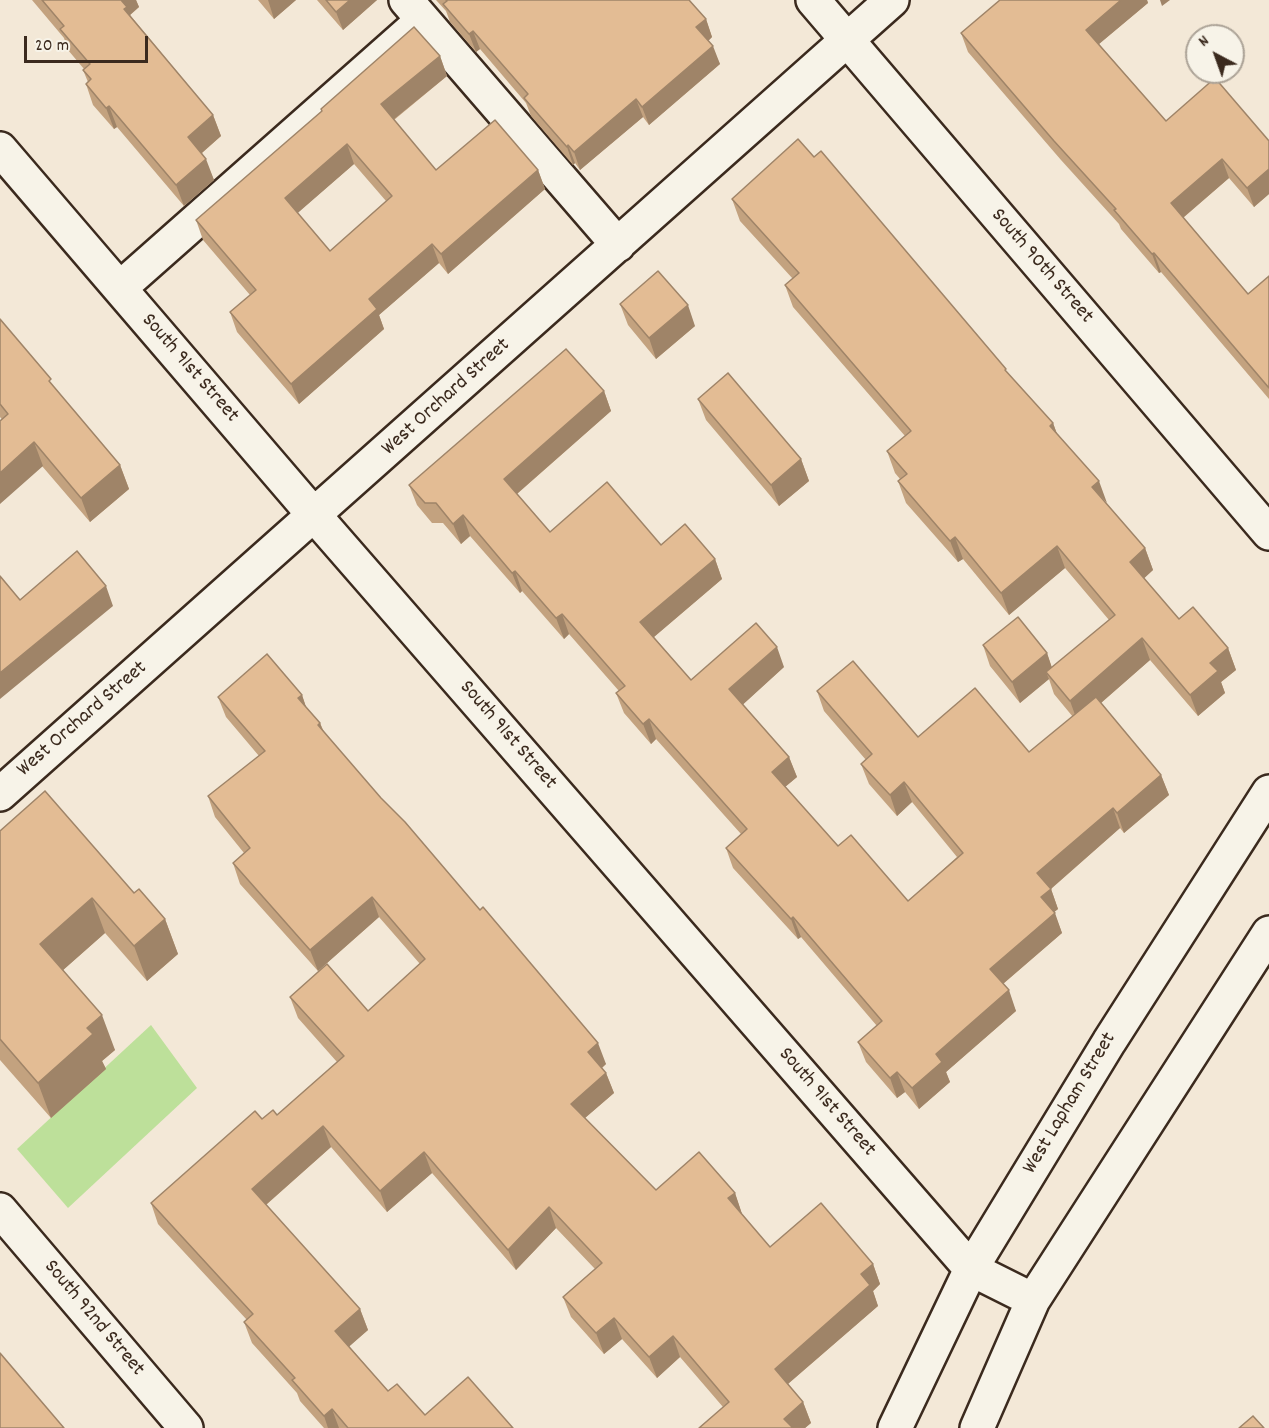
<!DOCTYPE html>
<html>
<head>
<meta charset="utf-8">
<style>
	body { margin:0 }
	#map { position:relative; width:1269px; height:1428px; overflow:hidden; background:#f3e8d7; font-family:Dekko,sans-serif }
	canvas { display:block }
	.north { position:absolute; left:1185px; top:24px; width:60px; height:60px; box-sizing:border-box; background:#f7f3e8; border:2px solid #aca397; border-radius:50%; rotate:319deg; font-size:16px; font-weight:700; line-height:24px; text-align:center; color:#3b2a1e }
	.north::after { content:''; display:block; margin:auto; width:21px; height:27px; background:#3b2a1e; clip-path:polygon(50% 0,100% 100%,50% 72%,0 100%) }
	.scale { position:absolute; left:24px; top:36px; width:124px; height:27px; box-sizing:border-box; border:3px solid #3b2a1e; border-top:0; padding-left:8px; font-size:18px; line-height:21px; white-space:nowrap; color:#3b2a1e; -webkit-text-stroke:4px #f7f3e8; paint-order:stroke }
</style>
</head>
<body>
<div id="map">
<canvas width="1269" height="1428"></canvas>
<div class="north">N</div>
<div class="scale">20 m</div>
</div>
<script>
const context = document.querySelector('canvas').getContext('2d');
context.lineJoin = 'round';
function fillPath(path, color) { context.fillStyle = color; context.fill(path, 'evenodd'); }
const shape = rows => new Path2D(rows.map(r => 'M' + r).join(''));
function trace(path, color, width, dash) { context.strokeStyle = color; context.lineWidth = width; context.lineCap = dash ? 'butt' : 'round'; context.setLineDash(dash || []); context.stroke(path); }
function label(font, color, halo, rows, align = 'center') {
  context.font = font + ' Dekko,sans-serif'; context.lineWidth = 5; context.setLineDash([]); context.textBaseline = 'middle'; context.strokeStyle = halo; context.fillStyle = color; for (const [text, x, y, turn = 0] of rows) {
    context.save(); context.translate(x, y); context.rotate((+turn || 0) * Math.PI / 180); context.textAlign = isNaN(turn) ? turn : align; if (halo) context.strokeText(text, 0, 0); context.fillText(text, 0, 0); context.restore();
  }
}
const green = shape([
	[151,1025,197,1088,68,1208,17,1149]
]);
const minor = shape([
	[406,0,618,245],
	[813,0,1269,533],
	[0,149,314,515,971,1269,1033,1300],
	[120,288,423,20],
	[0,794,892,0],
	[0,1210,186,1428],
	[895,1428,971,1269,1109,1042,1269,792],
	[977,1428,1033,1300,1269,933]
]);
const wall = shape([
	[32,0,136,0,139,7,130,15,213,115,221,136,202,153,214,180,184,206,117,127,114,129,93,105,86,84,88,82,83,70,84,69,68,50,64,38],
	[258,0,296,0,274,19],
	[317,0,377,0,343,30],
	[436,0,689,0,706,19,712,37,708,41,720,64,649,125,643,117,580,170,575,163,573,165,531,116,526,103,480,49,476,52,450,22,446,11],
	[1000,0,1147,0,1148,3,1099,44,1166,121,1269,141,1269,194,1254,207,1229,178,1183,218,1248,294,1269,276,1269,399,1161,272,1159,273,1121,229,1119,224,1061,160,968,52,961,33],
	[440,56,447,76,394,120,436,170,538,170,545,189,448,274,439,263,379,315,384,329,299,404,237,332,230,312,250,295,203,240,196,220],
	[354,164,386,201,330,251,297,213],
	[732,199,1008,373,1053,423,1057,434,1106,503,1145,548,1153,570,1144,578,1179,619,1228,648,1236,670,1221,682,1225,693,1198,716,1150,660,1101,703,1161,775,1169,795,1124,833,1120,828,1051,889,1058,909,1054,912,1062,933,1003,984,1016,1011,946,1072,950,1082,919,1109,905,1092,897,1098,866,1062,858,1042,877,1026,801,937,798,939,733,868,726,848,741,834,656,739,651,744,624,713,616,693,619,691,569,634,564,639,522,591,520,593,470,536,461,544,443,523,432,523,417,505,409,485,604,391,611,411,517,494,550,532,661,545,715,559,722,579,654,637,691,680,784,667,743,704,789,757,797,777,785,787,838,846,908,901,957,857,912,802,897,816,869,784,861,764,866,760,824,711,817,691,918,737,1029,752,1073,717,1054,694,1049,679,1020,703,990,666,983,645,1047,653,1052,668,1109,620,1065,568,1009,615,963,559,958,562,906,503,898,481,900,479,895,473,887,451,905,436,793,307,785,285,793,279,740,221],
	[620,304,695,326,656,359,628,325],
	[0,319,54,387,120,465,129,489,90,522,0,417],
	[698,399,801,459,809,481,779,506,706,420],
	[302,695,306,707,320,723,324,732,606,1064,602,1068,606,1073,614,1093,585,1118,656,1190,735,1193,742,1214,770,1247,873,1264,880,1284,873,1291,878,1306,788,1384,803,1402,811,1423,805,1428,699,1428,723,1407,680,1357,657,1378,622,1339,604,1354,571,1317,563,1297,595,1269,556,1228,516,1270,432,1173,387,1212,331,1147,266,1205,360,1309,368,1330,349,1346,388,1391,425,1415,513,1428,324,1428,300,1401,297,1393,252,1343,244,1322,247,1320,158,1224,151,1203,262,1119,277,1115,337,1062,298,1018,290,997,368,1011,420,964,379,917,318,971,240,884,233,863,244,853,215,817,208,796,259,756,226,717,218,697],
	[0,831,165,919,178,954,147,981,105,933,63,970,115,1050,102,1061,106,1069,51,1118,0,1060]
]);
const shadedWall = shape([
	[120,0,136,0,139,7,130,15,135,28],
	[268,0,296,0,274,19],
	[350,0,377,0,343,30,336,12],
	[1121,0,1147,0,1148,3,1093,49,1086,30],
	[1160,0,1170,0,1162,6],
	[706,19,712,37,703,46,696,27],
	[473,31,480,49,476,52,469,34],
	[713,46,720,64,649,125,642,107],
	[440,56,447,76,388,124,381,104],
	[636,99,643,117,580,170,574,152],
	[109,106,117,127,114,129,106,108],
	[213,115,221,136,196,158,188,137],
	[347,144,354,164,292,218,285,198],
	[568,145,575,163,573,165,567,147],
	[206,159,214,180,184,206,176,185],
	[1222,159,1229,178,1178,222,1171,203],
	[1269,169,1269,194,1254,207,1247,188],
	[538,170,545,189,448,274,441,254],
	[432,244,439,263,379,315,384,329,299,404,291,384,370,298],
	[1154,253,1161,272,1159,273,1152,254],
	[688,305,695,326,656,359,649,338],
	[604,391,611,411,511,499,504,479],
	[1053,423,1061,445,1050,426],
	[34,442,43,466,0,504,0,473],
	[801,459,809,481,779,506,771,485],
	[120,465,129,489,90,522,81,498],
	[1099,481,1107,503,1092,487],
	[463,515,470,536,461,544,453,524],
	[955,537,963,559,958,562,950,541],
	[1057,546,1065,568,1009,615,1001,593],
	[1145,548,1153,570,1138,584,1130,562],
	[715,559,722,579,648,642,640,622],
	[515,571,522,591,520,593,512,573],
	[106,586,113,606,0,699,0,673],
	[562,614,569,634,564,639,556,618],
	[1142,638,1150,660,1078,723,1070,701],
	[777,647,784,667,737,710,729,689],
	[1228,648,1236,670,1221,682,1225,693,1198,716,1190,695,1210,663],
	[1047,653,1054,674,1046,672,1049,679,1020,703,1012,682],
	[302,695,309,716,298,698],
	[649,719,656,739,651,744,643,724],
	[320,723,328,744,318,725],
	[789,757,797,777,779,792,772,772],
	[1161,775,1169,795,1124,833,1117,813],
	[904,782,912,802,897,816,890,795],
	[1113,808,1120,828,1045,894,1037,873],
	[1051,889,1058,909,1048,917,1041,897],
	[372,897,379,917,318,971,310,950],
	[92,898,105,933,53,979,40,944],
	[1055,913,1062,933,997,989,990,969],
	[793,917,801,937,798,939,791,919],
	[165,919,178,954,147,981,134,946],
	[1009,990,1016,1011,946,1072,950,1082,919,1109,912,1088,936,1054],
	[102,1015,115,1050,102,1061,106,1069,51,1118,38,1083,87,1028],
	[598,1043,606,1064,596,1073,588,1052],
	[897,1072,905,1092,897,1098,890,1078],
	[606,1073,614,1093,578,1124,571,1104],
	[323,1126,331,1147,260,1210,252,1189],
	[424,1152,432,1173,387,1212,380,1191],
	[735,1193,742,1214,736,1219,728,1198],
	[549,1207,556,1228,516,1270,508,1250],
	[873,1264,880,1284,873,1291,878,1306,782,1389,775,1369,861,1274],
	[360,1309,368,1330,343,1352,335,1331],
	[614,1318,622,1339,604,1354,596,1333],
	[673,1336,680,1357,657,1378,649,1357],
	[803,1402,811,1423,805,1428,788,1428,784,1419],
	[332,1409,339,1428,328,1428,324,1416]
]);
const building = shape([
	[42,0,121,0,127,7,124,9,213,115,188,137,206,159,176,185,109,106,106,108,86,84,91,79,83,70,90,64,60,29,64,26,42,0],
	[326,0,350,0,336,12,326,0],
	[446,0,689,0,706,19,696,27,713,46,642,107,636,99,574,152,568,145,567,147,524,98,528,94,473,31,469,34,443,4,447,1,446,0],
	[1000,0,1121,0,1086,30,1166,121,1215,78,1269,141,1269,169,1247,188,1222,159,1171,203,1248,294,1269,276,1269,388,1154,253,1152,254,1114,210,1116,209,1054,141,961,33,1000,0],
	[414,27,440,56,381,104,436,170,495,120,538,170,441,254,432,244,370,298,369,299,377,309,291,384,230,312,256,290,196,220,322,111,321,109,414,27],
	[347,144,392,196,330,251,285,198,347,144],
	[798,139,814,157,821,151,1006,369,1005,370,1053,423,1050,426,1099,481,1092,487,1145,548,1130,562,1179,619,1193,607,1228,648,1210,663,1218,671,1190,695,1142,638,1070,701,1046,672,1115,615,1057,546,1001,593,955,537,950,541,898,481,907,474,887,451,911,431,785,285,799,273,732,199,798,139],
	[658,271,688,305,649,338,620,304,658,271],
	[0,319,51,379,49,381,120,465,81,498,34,442,0,473,0,421,8,414,0,404,0,319],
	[566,349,604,391,504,479,550,532,607,482,661,545,685,524,715,559,640,622,691,680,756,623,777,647,729,689,789,757,772,772,838,846,851,835,908,901,963,853,904,782,890,795,861,764,872,754,817,691,853,661,918,737,975,688,1029,752,1096,697,1161,775,1117,813,1113,808,1037,873,1051,889,1041,897,1055,913,990,969,1009,990,936,1054,942,1062,912,1088,897,1072,890,1078,858,1042,882,1021,793,917,791,919,726,848,747,829,649,719,643,724,616,693,625,686,562,614,556,618,515,571,512,573,463,515,453,524,436,503,425,503,409,485,566,349],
	[728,373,801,459,771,485,698,399,728,373],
	[77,551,106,586,0,673,0,576,20,600,77,551],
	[1018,617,1047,653,1012,682,983,645,1018,617],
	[267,654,302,695,298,698,320,723,318,725,381,798,405,822,480,910,483,907,598,1043,588,1052,606,1073,571,1104,656,1190,699,1152,735,1193,728,1198,770,1247,821,1203,873,1264,861,1274,870,1285,775,1369,803,1402,784,1419,793,1428,699,1428,729,1402,673,1336,649,1357,614,1318,596,1333,563,1297,602,1263,549,1207,508,1250,424,1152,380,1191,323,1126,252,1189,360,1309,335,1331,388,1391,397,1384,425,1415,468,1377,513,1428,348,1428,332,1409,324,1416,292,1380,295,1378,244,1322,253,1314,151,1203,255,1111,262,1119,273,1110,277,1115,344,1056,290,997,327,964,368,1011,425,959,372,897,310,950,233,863,250,848,208,796,265,751,218,697,267,654],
	[45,791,134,893,139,889,165,919,134,946,92,898,40,944,102,1015,87,1028,93,1034,38,1083,0,1039,0,831,45,791],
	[0,1353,64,1428,0,1428,0,1353],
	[1253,1416,1264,1428,1239,1428,1253,1416]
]);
const streetNames = [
	["South 90th Street",1041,267,49],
	["South 91st Street",189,369,49],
	["West Orchard Street",447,398,-42],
	["West Orchard Street",83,720,-41],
	["South 91st Street",507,736,49],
	["South 91st Street",826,1103,49],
	["West Lapham Street",1071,1104,-59],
	["South 92nd Street",93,1319,50]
];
fillPath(green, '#bde09a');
trace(minor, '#3b2a1e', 38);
trace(minor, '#f7f3e8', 33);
fillPath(wall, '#c3a27f');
fillPath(shadedWall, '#9f8468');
fillPath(building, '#e3bc94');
trace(building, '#9f8468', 1.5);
label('21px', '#3b2a1e', '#f7f3e8', streetNames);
</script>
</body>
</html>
